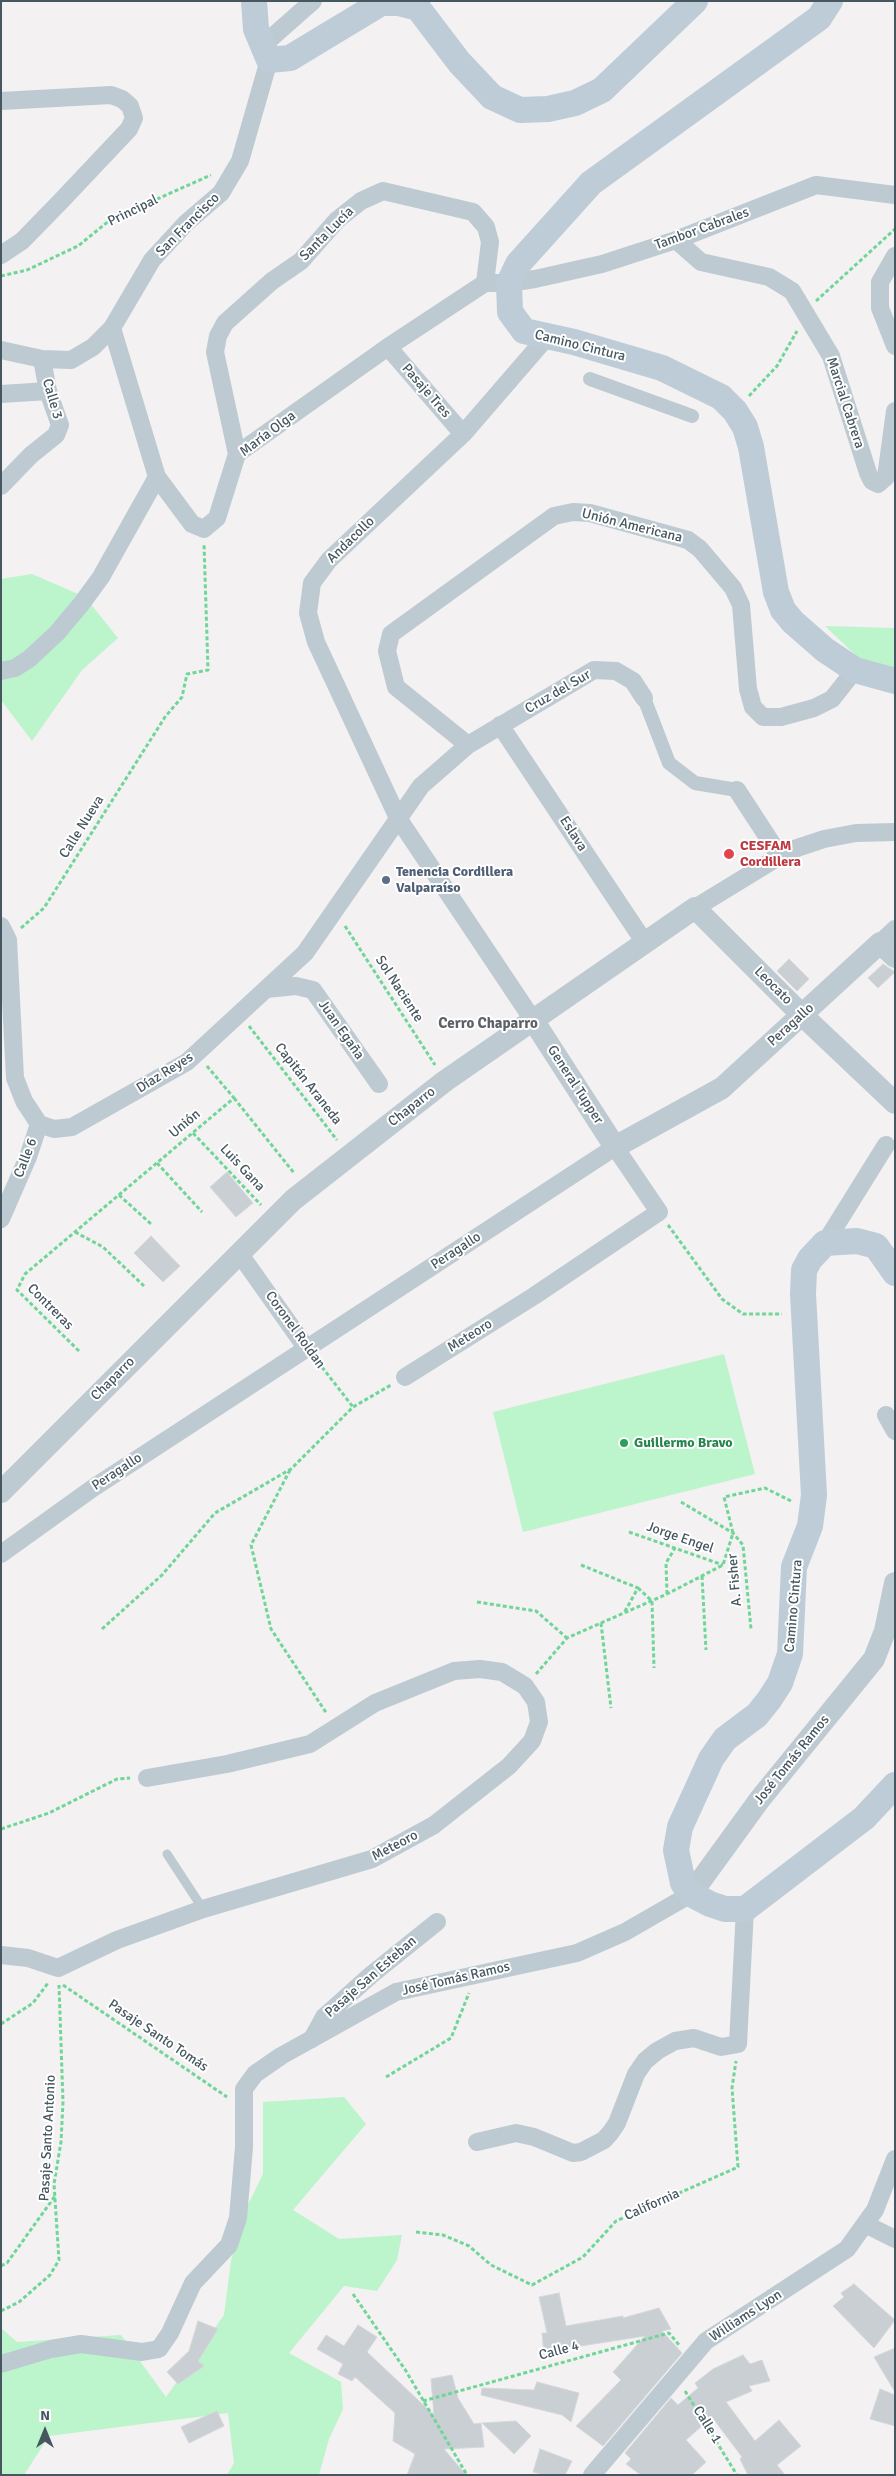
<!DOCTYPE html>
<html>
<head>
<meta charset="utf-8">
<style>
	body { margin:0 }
	#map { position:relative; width:896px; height:2476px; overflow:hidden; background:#f3f1f1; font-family:Signika,sans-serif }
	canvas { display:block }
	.frame { position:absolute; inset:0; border:2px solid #475760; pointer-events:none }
	.north { position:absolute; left:20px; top:2406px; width:50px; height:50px; -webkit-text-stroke:4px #fff; paint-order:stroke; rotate:0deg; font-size:14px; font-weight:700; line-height:20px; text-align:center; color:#475760 }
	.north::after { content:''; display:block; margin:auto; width:18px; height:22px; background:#475760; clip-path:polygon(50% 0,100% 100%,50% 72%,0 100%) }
</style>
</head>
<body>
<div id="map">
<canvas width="896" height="2476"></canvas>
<div class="frame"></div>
<div class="north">N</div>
</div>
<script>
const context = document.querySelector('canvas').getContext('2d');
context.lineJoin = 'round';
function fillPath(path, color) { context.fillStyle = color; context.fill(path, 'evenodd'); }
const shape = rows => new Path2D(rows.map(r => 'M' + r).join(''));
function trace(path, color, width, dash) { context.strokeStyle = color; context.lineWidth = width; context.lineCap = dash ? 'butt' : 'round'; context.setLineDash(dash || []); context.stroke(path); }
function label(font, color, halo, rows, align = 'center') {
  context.font = font + ' Signika,sans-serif'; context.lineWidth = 4; context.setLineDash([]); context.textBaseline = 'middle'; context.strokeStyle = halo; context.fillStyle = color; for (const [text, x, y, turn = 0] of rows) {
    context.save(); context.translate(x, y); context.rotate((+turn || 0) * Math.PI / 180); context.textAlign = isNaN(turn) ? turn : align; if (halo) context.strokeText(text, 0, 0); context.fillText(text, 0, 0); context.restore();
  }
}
const green = shape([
	[32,574,85,597,118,638,82,670,32,741,1,700,1,579],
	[825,626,895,628,895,672,870,669],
	[724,1354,755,1474,523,1532,493,1412],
	[344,2097,366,2124,293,2210,339,2239,402,2235,397,2260,377,2291,344,2286,289,2353,341,2382,343,2409,329,2439,319,2475,227,2475,234,2463,228,2413,49,2436,24,2475,1,2475,1,2328,17,2342,121,2335,166,2397,224,2315,231,2261,241,2219,263,2174,263,2102]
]);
const building = shape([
	[789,959,809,979,797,991,777,971,789,959],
	[883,964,895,972,878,988,868,978,883,964],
	[227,1172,253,1203,236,1217,210,1187,227,1172],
	[151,1236,180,1266,163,1282,134,1253,151,1236],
	[854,2284,895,2320,874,2348,833,2306,844,2297,841,2293,854,2284],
	[559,2293,566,2326,623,2316,623,2318,659,2308,671,2329,662,2331,682,2353,603,2446,576,2426,621,2380,613,2372,645,2336,568,2348,569,2353,544,2355,542,2333,547,2333,539,2297,559,2293],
	[198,2321,218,2329,198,2361,204,2366,178,2384,167,2372,189,2351,198,2321],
	[358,2325,377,2337,367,2352,434,2415,431,2379,452,2375,458,2398,474,2424,481,2423,484,2447,444,2449,466,2475,407,2475,415,2454,393,2441,395,2413,355,2377,352,2381,338,2374,343,2364,317,2349,326,2335,344,2346,358,2325],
	[895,2348,895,2392,874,2357,895,2348],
	[743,2355,750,2364,762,2360,770,2381,749,2386,752,2391,726,2402,755,2441,779,2420,801,2446,777,2465,785,2475,748,2475,740,2459,742,2457,712,2417,686,2440,706,2462,692,2475,641,2475,626,2464,631,2459,625,2453,671,2398,678,2405,698,2388,695,2383,713,2369,743,2355],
	[537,2382,579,2393,571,2422,562,2415,481,2395,482,2388,534,2390,537,2382],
	[880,2389,895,2395,895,2426,870,2419,880,2389],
	[217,2411,224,2426,189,2443,181,2427,217,2411],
	[516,2421,531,2436,514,2454,482,2423,516,2421],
	[540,2449,572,2461,565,2475,544,2475,533,2472,540,2449]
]);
const path = shape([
	[1,276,27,270,78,246,110,220,211,175],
	[816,301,895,229],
	[749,396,777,366,797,331],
	[345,926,435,1065],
	[21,928,44,908,165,717,182,697,187,674,208,670,204,544],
	[249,1026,337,1140],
	[234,1098,294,1173],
	[193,1133,261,1205],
	[157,1163,202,1212],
	[119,1195,151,1224],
	[668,1225,722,1299,743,1314,782,1314],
	[75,1232,103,1247,144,1286],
	[79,1351,17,1290,25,1274,234,1098,206,1065],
	[318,1362,353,1407],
	[290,1470,251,1545,271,1629,327,1714],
	[681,1502,733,1533,743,1545,751,1629],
	[629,1532,723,1565],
	[581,1565,638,1588,624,1613],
	[702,1576,706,1650],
	[638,1588,652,1601,654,1668],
	[667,1594,666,1563,675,1548],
	[477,1602,536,1611,567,1638],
	[601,1623,611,1708],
	[102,1629,162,1575,215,1513,291,1469,353,1407,391,1385],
	[536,1674,567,1638,667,1594,723,1565,733,1533,724,1497,765,1488,793,1502],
	[1,1829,49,1813,117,1779,130,1778],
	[63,1985,227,2097],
	[1,2024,33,2003,48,1983],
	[386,2077,451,2038,469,1993],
	[416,2232,443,2235,469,2246,491,2265,532,2285,583,2257,616,2221,738,2167,732,2088,736,2061],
	[1,2266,7,2263,55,2196],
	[353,2294,406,2371,467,2475],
	[1,2311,19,2302,50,2275,59,2260,54,2184,61,2142,63,2102,59,1985],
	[685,2391,737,2475],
	[423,2401,669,2333,680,2346]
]);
const service = shape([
	[167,1854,203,1909]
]);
const pedestrian = shape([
	[590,379,692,416],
	[644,698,669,763,695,783,737,790]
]);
const minor = shape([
	[262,46,313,1],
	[1,101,111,95,122,99,130,106,134,118,129,129,61,201,22,241,1,255],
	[676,240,701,262,769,277,792,291,831,356,868,473,872,481,878,484,886,477,895,411],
	[895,256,880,282,880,308,895,346],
	[112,328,157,477,192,524,204,529,217,518,237,454,388,347,485,283,509,283,535,279,602,264,676,240,816,185,895,195],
	[388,347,463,434],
	[1,350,42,359,71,360,93,347,112,328,152,260,186,223,221,193,240,161,269,60],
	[1,394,48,391],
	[237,454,215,352,218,336,225,323,272,281,301,261,337,220,361,201,383,191,473,212,486,227,490,242,485,283],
	[1,486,31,455,56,435,60,425,48,391,42,359],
	[1,671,15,668,29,659,57,633,82,603,101,577,157,477],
	[500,725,645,943],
	[468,745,396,687,387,651,391,634,554,516,573,512,590,513,688,540,700,549,733,588,741,605,748,689,753,707,763,717,781,717,814,708,832,699,855,670],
	[737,790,780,856],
	[695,908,780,856,797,848,824,839,856,833,895,832],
	[1,926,8,940,15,1078,24,1101,39,1124,54,1129,72,1127,187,1062,305,953,421,786,468,745,594,670,616,671,633,681,644,698],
	[880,943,895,929],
	[266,989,296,986,313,990,379,1084],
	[533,1020,398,818,316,642,308,613,312,583,329,560,463,434,546,338],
	[1,1219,28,1157,39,1124],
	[825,1243,886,1145],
	[239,1253,307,1349],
	[886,1415,895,1431],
	[1,1554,93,1488,615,1147,659,1212,534,1296,405,1377],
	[1,1955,28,1958,58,1968,117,1940,203,1909,372,1859,434,1825,509,1766,532,1741,539,1722,536,1702,525,1686,502,1672,480,1669,454,1671,375,1703,310,1744,227,1764,147,1778],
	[312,2039,324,2017,371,1975,437,1922],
	[477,2142,516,2133,534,2137,573,2153,581,2152,604,2140,611,2132,617,2123,636,2074,645,2061,657,2051,675,2041,694,2038,721,2047,738,2044,745,1909],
	[865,2224,895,2239],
	[1,2364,51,2349,81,2344,142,2352,159,2349,170,2333,193,2283,229,2245,238,2218,244,2147,244,2089,255,2074,281,2056,396,1992,577,1953,625,1932,691,1894],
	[592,2475,706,2341,847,2249,875,2210,895,2159]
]);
const tertiary = shape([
	[533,1020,615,1147,722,1088,880,943,895,957],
	[1,1492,293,1200,445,1081,695,908,802,1015,895,1103],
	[691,1894,760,1799,874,1659,885,1631,895,1583]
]);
const secondary = shape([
	[254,1,256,29,269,60,290,58,381,3,398,3,418,8,459,62,492,97,520,110,548,109,575,103,602,90,695,1],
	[830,1,819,18,591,183,518,264,509,283,510,312,524,331,574,342,662,368,721,397,735,411,745,427,751,447,776,592,783,610,793,622,825,650,855,670,895,681],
	[895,1273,876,1246,857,1241,825,1243,810,1259,804,1270,803,1294,814,1495,810,1526,794,1567,790,1654,780,1683,769,1700,757,1715,725,1739,711,1759,680,1827,676,1850,683,1883,691,1894,710,1904,725,1909,745,1909,864,1818,895,1785]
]);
const markers = [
	[729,854,6,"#e0444e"],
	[386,880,5,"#5c6f8a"],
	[624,1443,5,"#2e9e5b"]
];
const streetNames = [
	["Principal",133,211,-26],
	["San Francisco",188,225,-45],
	["Tambor Cabrales",702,229,-20],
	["Santa Lucía",327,234,-45],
	["Camino Cintura",580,346,14],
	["Pasaje Tres",426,391,49],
	["Calle 3",52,399,74],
	["Marcial Cabrera",845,403,72],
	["María Olga",268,434,-37],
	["Unión Americana",632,526,14],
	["Andacollo",351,540,-44],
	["Cruz del Sur",558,692,-30],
	["Calle Nueva",82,827,-58],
	["Eslava",573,834,57],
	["Leocato",773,986,45],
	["Sol Naciente",399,989,57],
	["Peragallo",791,1025,-42],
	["Juan Egaña",341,1030,55],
	["Díaz Reyes",165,1073,-32],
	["Capitán Araneda",308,1084,52],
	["General Tupper",575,1085,57],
	["Chaparro",412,1107,-38],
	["Unión",185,1124,-40],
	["Calle 6",26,1158,-69],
	["Luis Gana",242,1168,47],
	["Peragallo",456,1251,-33],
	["Contreras",50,1307,45],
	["Coronel Roldan",295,1330,54],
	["Meteoro",470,1336,-32],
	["Chaparro",113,1379,-45],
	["Peragallo",117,1472,-33],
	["Jorge Engel",680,1538,19],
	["A. Fisher",735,1580,-95],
	["Camino Cintura",794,1606,-85],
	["José Tomás Ramos",792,1760,-51],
	["Meteoro",395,1846,-28],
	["Pasaje San Esteban",371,1977,-41],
	["José Tomás Ramos",456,1979,-13],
	["Pasaje Santo Tomás",158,2036,34],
	["Pasaje Santo Antonio",48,2138,-87],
	["California",652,2205,-24],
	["Williams Lyon",746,2316,-33],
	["Calle 4",559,2351,-15],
	["Calle 1",707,2425,58]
];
const healthNames = [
	["CESFAM",740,846],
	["Cordillera",740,862]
];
const serviceNames = [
	["Tenencia Cordillera",396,872],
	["Valparaíso",396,888]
];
const leisureNames = [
	["Guillermo Bravo",634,1443]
];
const neighbourhoodNames = [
	["Cerro Chaparro",488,1024]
];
fillPath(green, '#bcf4cb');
fillPath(building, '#cacfd4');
trace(building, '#d4d8dd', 1);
trace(path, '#70d698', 3, [4, 2.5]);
trace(service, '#bdcad1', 9);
trace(pedestrian, '#bdcad1', 14);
trace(minor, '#bdcad1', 18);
trace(tertiary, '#bdcad1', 22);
trace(secondary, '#bdccd6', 26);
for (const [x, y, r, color] of markers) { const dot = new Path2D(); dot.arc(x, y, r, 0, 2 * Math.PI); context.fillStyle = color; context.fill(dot); trace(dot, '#fff', 2); }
label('14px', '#475760', '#fff', streetNames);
label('bold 14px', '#be3a42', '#fff', healthNames, 'left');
label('bold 14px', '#4e5e75', '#fff', serviceNames, 'left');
label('bold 14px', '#27864d', '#fff', leisureNames, 'left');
label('bold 15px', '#5c6267', '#fff', neighbourhoodNames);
</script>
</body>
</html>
